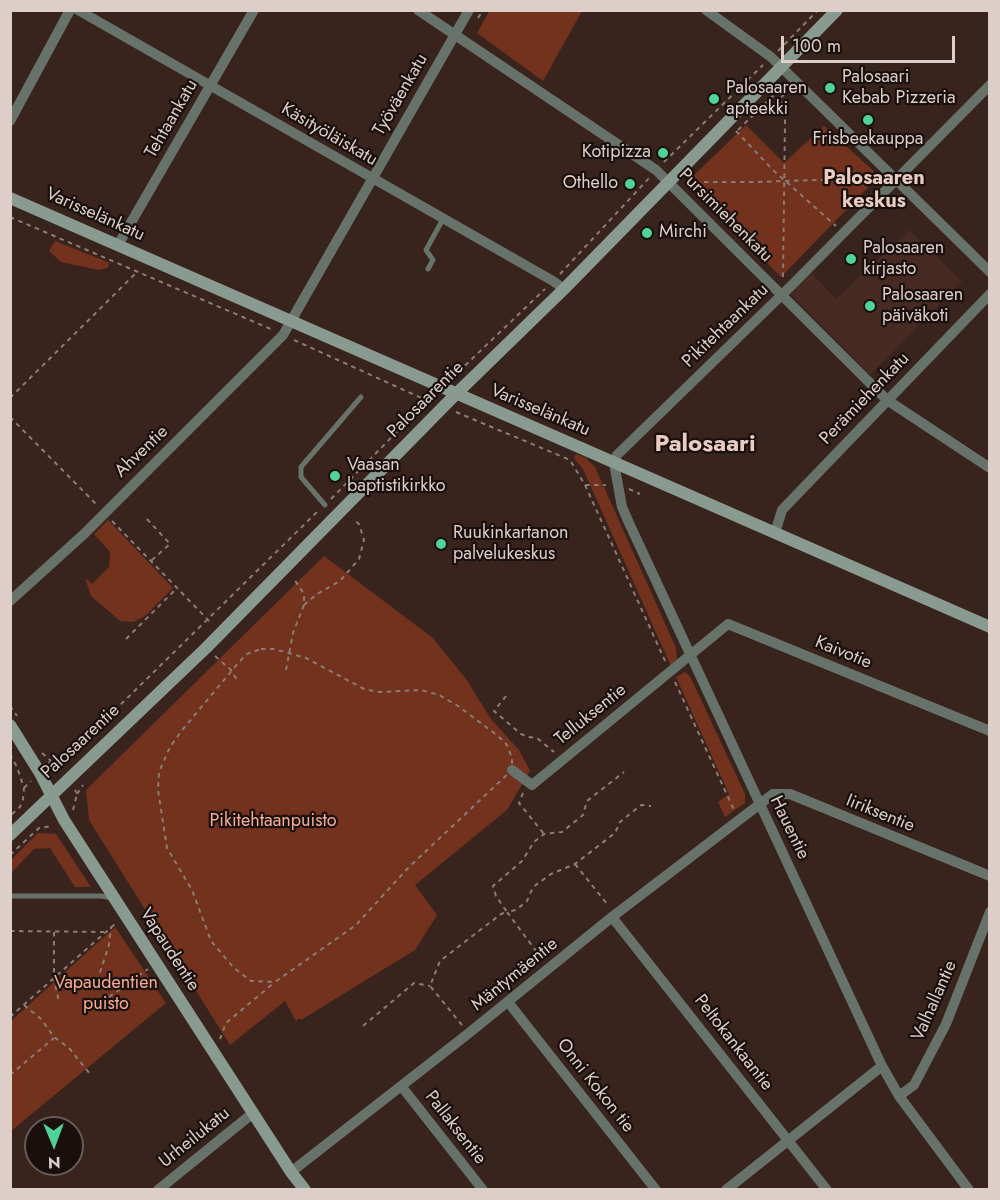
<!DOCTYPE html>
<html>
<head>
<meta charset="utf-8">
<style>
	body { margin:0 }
	#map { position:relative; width:1000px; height:1200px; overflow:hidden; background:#39241d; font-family:Jost,sans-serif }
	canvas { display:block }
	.frame { position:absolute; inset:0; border:12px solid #ddcec9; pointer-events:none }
	.north { position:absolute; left:24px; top:1116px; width:60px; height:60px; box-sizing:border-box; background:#19100d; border:2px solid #675c58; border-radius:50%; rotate:179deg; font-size:16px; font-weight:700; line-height:24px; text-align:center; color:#ddcec9 }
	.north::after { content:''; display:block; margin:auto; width:21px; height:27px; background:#4fd399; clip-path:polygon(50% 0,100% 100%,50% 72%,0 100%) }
	.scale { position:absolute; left:781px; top:36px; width:174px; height:27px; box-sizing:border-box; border:3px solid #ddcec9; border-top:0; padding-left:8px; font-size:18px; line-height:21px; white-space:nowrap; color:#ddcec9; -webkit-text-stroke:4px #19100d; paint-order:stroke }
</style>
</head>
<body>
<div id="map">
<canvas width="1000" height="1200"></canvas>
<div class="frame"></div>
<div class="north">N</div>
<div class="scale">100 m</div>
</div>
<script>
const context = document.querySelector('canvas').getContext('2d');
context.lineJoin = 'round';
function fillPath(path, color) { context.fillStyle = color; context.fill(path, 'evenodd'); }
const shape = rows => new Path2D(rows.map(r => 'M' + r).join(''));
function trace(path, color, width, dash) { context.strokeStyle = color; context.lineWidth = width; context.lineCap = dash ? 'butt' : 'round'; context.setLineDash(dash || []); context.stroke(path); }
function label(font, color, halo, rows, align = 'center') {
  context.font = font + ' Jost,sans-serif'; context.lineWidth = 4.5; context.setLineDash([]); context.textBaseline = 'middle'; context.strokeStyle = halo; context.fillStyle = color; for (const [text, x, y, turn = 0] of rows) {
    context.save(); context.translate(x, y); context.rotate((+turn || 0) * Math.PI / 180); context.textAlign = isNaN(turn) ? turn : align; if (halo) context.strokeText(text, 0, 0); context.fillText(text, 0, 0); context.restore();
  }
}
const built = shape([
	[909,230,962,281,870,375,791,294,811,273,836,299]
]);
const green = shape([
	[490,10,582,10,582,11,543,81,477,33],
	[746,125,784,163,824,126,879,176,781,277,687,182],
	[55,241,110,263,107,268,99,270,61,262,49,251],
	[576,454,586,458,595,467,676,648,677,659,671,666,583,469,574,458],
	[108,520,173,588,145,616,133,622,120,621,91,596,85,578,92,584,109,567,110,552,94,534],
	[324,556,433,638,466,679,491,719,519,750,530,771,507,810,415,885,437,915,415,950,301,1020,300,1018,296,1021,285,1001,230,1045,89,820,86,790],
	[685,672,690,676,745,794,745,803,725,817,718,802,729,794,676,677],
	[38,833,56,834,91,887,75,887,50,848,34,849,11,873,11,860],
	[115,927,166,1003,11,1131,11,1021]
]);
const path = shape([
	[478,18,483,10],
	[778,51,818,10],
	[776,90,777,92,787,88],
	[738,130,777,92],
	[736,131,773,170,836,226],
	[664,162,763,65],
	[686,182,756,182,879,178],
	[10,217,273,330],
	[560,274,650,177],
	[783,277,785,121,781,98,789,88],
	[294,340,428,401],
	[452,378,545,289],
	[10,398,138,271],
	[456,412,570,460,585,485,606,485],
	[10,417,98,506],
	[585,485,666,663],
	[629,489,640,494],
	[331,499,432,396],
	[147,519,170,544,151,561],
	[112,521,212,624],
	[304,605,317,594,340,581,359,559,364,540,359,524,353,519],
	[126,639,177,588],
	[261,649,274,649,306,658,364,689,379,692,421,690,439,695,458,706,498,736,507,745,512,758,512,770,407,869,356,925,275,982,251,981,234,968,211,941,192,890,167,848,158,790,159,772,170,747,183,729,239,662,247,654,261,649],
	[215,656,231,670,237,680],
	[286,670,293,633,304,605,304,594,294,579],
	[675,682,734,810],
	[506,696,494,711,521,734,528,737,537,738,554,752],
	[10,706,17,716],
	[42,753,51,761],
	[10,754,17,767,24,788,23,799,20,807,10,816],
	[48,764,51,761,60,764,318,511],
	[24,788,31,781],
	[523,793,519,803,544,834],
	[77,794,83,785],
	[73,810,77,794,75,790],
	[10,855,39,828,53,826],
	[575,864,608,905],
	[10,931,104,932],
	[54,932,54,979,59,1002],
	[542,959,507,912,516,910,527,901,533,887,551,874,575,864,615,833,620,822,641,805,651,806],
	[97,981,109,945,111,927],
	[109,997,148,969],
	[24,1005,41,1019,54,1037,69,1048,90,1074],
	[10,1017,116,923],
	[462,1025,430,986,440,961,501,914,507,912,496,896,493,886,522,861,534,842,544,834,562,832,583,815,587,801,624,772],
	[363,1026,414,983,430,986],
	[220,1039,226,1023,275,982],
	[10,1075,54,1038]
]);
const lane = shape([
	[428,269,433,260,426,250,443,219],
	[325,505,301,477,301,467,361,397],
	[10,896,101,896,113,898]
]);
const street = shape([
	[78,10,553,281,564,289],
	[418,10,656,170,887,400,990,468],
	[706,10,771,57,990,272],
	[10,121,70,10],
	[118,245,254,10],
	[775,533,782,510,990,294],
	[10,601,84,534,283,335,469,10],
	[512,770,532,785,728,624,990,731],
	[612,917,827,1190],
	[508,1002,656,1190],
	[402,1087,483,1190],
	[899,1096,914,1085,946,1024,990,912],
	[291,1172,469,1033,612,917,773,794,790,794,990,876],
	[158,1190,253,1113],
	[726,1190,882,1066],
	[969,1190,899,1096,882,1066,629,523,622,507,614,463,617,455,792,285,990,85]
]);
const secondary = shape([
	[10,198,990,627],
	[10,725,40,773,64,820,291,1172,305,1190],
	[10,835,206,648,456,394,564,289,837,10]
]);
const markers = [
	[830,88,6,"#4fd399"],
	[714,99,6,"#4fd399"],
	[868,120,6,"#4fd399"],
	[663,153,6,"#4fd399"],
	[630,184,6,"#4fd399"],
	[647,233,6,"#4fd399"],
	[851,259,6,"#4fd399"],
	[870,306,6,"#4fd399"],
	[335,476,6,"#4fd399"],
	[441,544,6,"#4fd399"]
];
const poiNames = [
	["Palosaari",842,78],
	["Kebab Pizzeria",842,99],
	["Palosaaren",726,89],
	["apteekki",726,110],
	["Frisbeekauppa",868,140,"center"],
	["Kotipizza",651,153,"right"],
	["Othello",618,184,"right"],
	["Mirchi",659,233],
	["Palosaaren",863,249],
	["kirjasto",863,270],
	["Palosaaren",882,296],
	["päiväkoti",882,317],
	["Vaasan",347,466],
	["baptistikirkko",347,487],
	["Ruukinkartanon",453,534],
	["palvelukeskus",453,555]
];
const streetNames = [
	["Työväenkatu",401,95,-60],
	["Tehtaankatu",172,119,-60],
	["Käsityöläiskatu",329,135,30],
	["Varisselänkatu",95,215,24],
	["Pursimiehenkatu",725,216,45],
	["Pikitehtaankatu",726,326,-44],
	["Perämiehenkatu",865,399,-46],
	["Palosaarentie",426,400,-45],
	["Varisselänkatu",540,411,23],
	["Ahventie",142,452,-44],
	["Kaivotie",843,653,22],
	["Telluksentie",591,715,-39],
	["Palosaarentie",81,742,-43],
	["Iiriksentie",880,814,22],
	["Hauentie",789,828,64],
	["Vapaudentie",169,950,57],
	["Mäntymäentie",515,975,-39],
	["Valhallantie",935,1001,-66],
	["Peltokankaantie",733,1043,52],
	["Onni Kokon tie",595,1086,52],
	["Pallaksentie",455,1128,52],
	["Urheilukatu",195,1138,-39]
];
const parkNames = [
	["Pikitehtaanpuisto",273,822],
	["Vapaudentien",106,984],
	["puisto",106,1005]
];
const neighbourhoodNames = [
	["Palosaaren",874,179],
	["keskus",874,202]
];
const districtNames = [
	["Palosaari",705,445]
];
fillPath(built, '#472a21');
fillPath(green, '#72321d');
trace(path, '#8d7b75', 2, [4.5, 4.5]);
trace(lane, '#67726b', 5);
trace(street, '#67726b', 10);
trace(secondary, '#899a90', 12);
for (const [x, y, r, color] of markers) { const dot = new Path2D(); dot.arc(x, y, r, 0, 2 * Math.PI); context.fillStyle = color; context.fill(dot); trace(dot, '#19100d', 2); }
label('18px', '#ddcec9', '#19100d', poiNames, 'left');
label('18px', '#ddcec9', '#19100d', streetNames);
label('18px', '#f7ac94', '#19100d', parkNames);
label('bold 20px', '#eaccc3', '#19100d', neighbourhoodNames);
label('bold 24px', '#eaccc3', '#19100d', districtNames);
</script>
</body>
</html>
